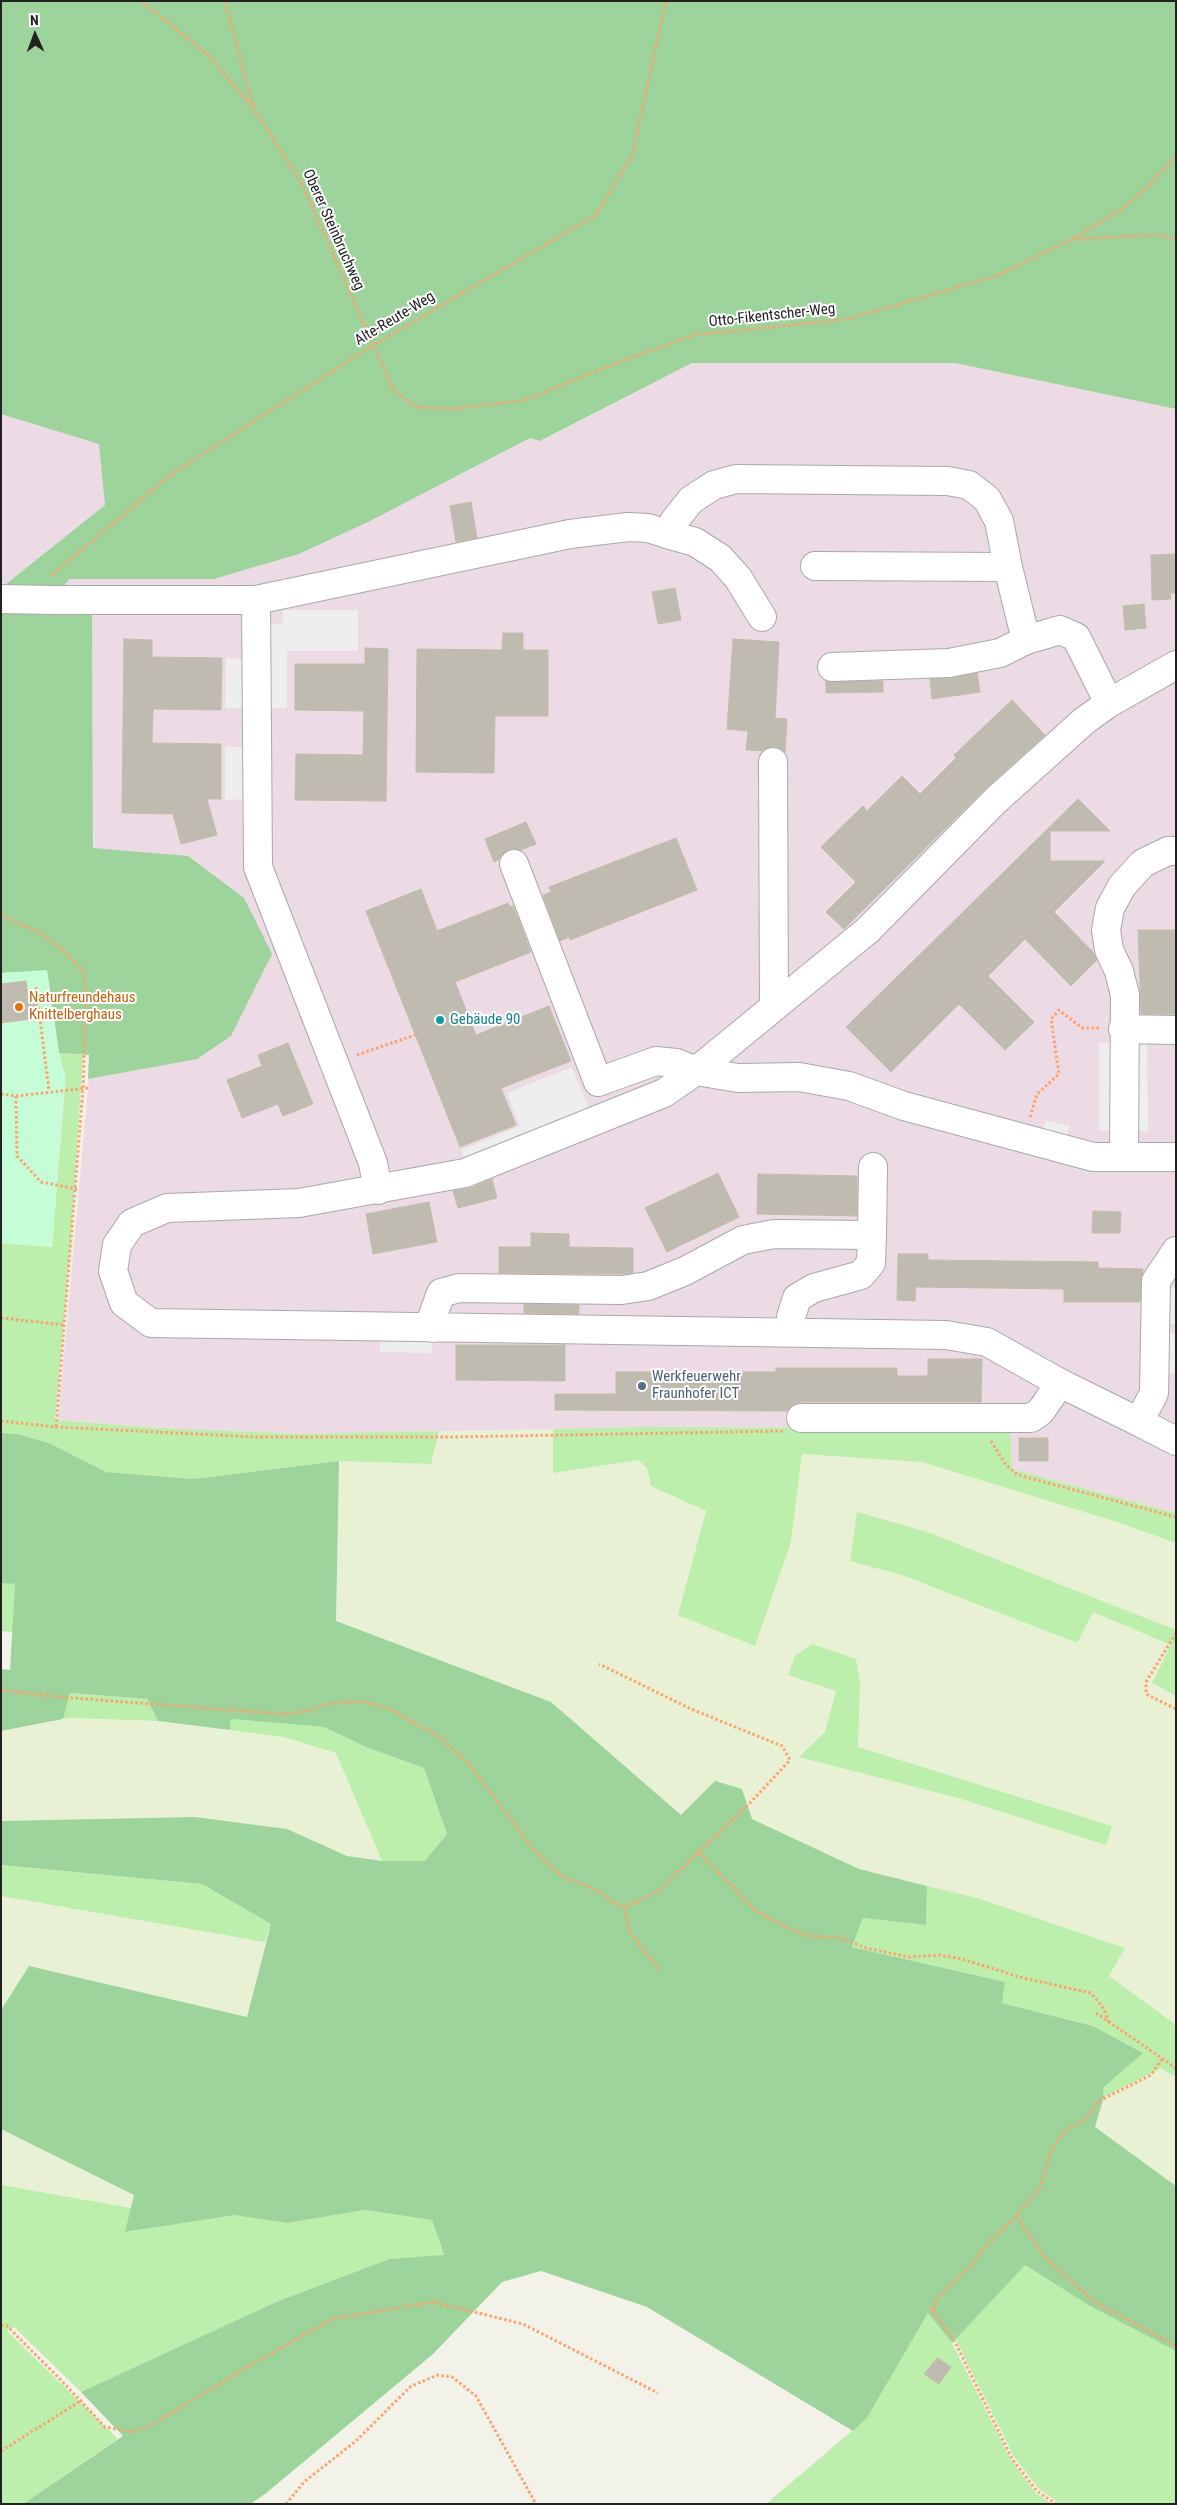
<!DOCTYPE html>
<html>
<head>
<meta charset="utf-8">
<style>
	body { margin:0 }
	#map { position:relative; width:1177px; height:2505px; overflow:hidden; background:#f2f2e8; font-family:"Roboto Condensed",sans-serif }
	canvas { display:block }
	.frame { position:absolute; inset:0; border:2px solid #222; pointer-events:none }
	.north { position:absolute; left:10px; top:10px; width:50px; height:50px; -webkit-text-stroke:4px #fff; paint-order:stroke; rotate:358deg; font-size:14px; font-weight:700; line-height:20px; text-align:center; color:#222 }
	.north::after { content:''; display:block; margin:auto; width:18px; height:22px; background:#222; clip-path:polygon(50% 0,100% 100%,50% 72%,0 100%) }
</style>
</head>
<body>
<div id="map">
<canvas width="1177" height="2505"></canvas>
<div class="frame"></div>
<div class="north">N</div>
</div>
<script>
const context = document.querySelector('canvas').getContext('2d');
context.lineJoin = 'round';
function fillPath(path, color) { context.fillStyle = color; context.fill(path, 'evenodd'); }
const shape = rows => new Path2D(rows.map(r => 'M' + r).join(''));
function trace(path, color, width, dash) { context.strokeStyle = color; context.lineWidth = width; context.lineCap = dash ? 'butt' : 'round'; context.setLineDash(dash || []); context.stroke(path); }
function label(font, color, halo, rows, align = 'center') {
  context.font = font + ' "Roboto Condensed",sans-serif'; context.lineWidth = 4; context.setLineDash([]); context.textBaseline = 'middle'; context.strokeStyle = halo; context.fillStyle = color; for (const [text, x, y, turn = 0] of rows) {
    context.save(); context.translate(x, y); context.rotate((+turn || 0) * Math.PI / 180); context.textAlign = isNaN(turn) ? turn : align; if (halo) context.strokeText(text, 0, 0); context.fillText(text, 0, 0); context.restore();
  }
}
const industrial = shape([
	[1,45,125,491,1,588],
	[692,363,955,363,1176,409,1176,1513,1012,1469,1009,1428,652,1427,302,1434,160,1428,58,1420,88,1088,94,935,92,608,1,592,69,579,214,579,299,554,370,521,530,438,541,441]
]);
const farmland = shape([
	[553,1429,553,1473,638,1460,647,1468,651,1486,706,1511,678,1615,791,1542,802,1454,922,1462,1117,1522,1176,1543,1176,1630,927,1532,857,1513,850,1561,902,1575,1076,1643,1093,1612,1171,1645,1152,1683,1176,1696,1176,2025,1109,1976,1125,1948,977,1898,859,1869,751,1818,742,1789,681,1815,551,1702,336,1621,339,1461,431,1464,439,1431],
	[860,1682,858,1747,1112,1826,1106,1844,958,1798,799,1757,825,1732,836,1690],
	[72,1718,158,1721,284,1737,336,1753,382,1861,347,1856,287,1829,195,1817,1,1821,1,1731],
	[1,1896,265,1942,248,2017,29,1966,1,2010],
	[1161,2067,1176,2077,1176,2186,1095,2127,1104,2097],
	[1,2129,134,2195,131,2208,1,2185]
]);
const grass = shape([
	[59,1053,83,1055,70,1251,55,1420,160,1428,302,1434,439,1431,431,1464,339,1461,193,1479,106,1472,49,1443,17,1434,1,1433,1,1243,52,1247,64,1097,65,1076],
	[641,1427,1010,1428,1012,1469,1176,1513,1176,1543,1117,1522,922,1462,802,1454,791,1542,755,1646,678,1615,706,1511,651,1486,647,1468,638,1460,553,1473,553,1429],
	[857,1512,927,1532,1176,1630,1176,1696,1152,1683,1171,1645,1093,1612,1077,1643,902,1575,850,1561],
	[1,1583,15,1584,13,1632,1,1631],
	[812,1644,856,1659,860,1682,858,1747,1112,1826,1106,1845,958,1798,799,1757,825,1732,836,1691,788,1675,795,1656],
	[69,1693,147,1699,158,1721,72,1718,63,1719],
	[231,1719,324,1727,366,1747,424,1768,447,1834,425,1862,382,1861,336,1753,284,1737,230,1730],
	[1,1865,202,1884,271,1924,265,1942,1,1896],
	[927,1886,977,1898,1125,1948,1109,1976,1176,2025,1176,2077,1161,2068,1104,2097,1103,2088,1143,2053,1093,2026,1002,2003,1005,1982,852,1947,863,1918,926,1925],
	[1,2185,131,2208,126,2232,234,2214,287,2223,365,2210,432,2220,444,2256,389,2259,276,2302,81,2392,14,2327,7,2331,118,2439,23,2504,1,2504],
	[1025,2265,1090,2306,1176,2351,1176,2504,1060,2504,1039,2489,1014,2457,955,2338],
	[928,2313,952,2343,1011,2460,1036,2493,1052,2504,766,2504,867,2418]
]);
const forest = shape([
	[1,1,1176,1,1176,409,955,363,692,363,540,441,530,438,370,521,299,554,214,579,69,579,60,592,1,588,105,505,99,444,1,414],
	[1,607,92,608,93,848,188,856,244,898,272,954,231,1036,197,1059,88,1079,89,1055,59,1053,47,971,1,973],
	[1,1433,17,1434,49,1443,106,1472,193,1479,339,1461,336,1621,551,1702,681,1815,715,1781,742,1789,752,1819,859,1869,927,1886,926,1925,863,1918,852,1947,1005,1982,1002,2003,1093,2026,1143,2053,1103,2088,1104,2097,1095,2127,1176,2186,1176,2351,1090,2306,1025,2265,952,2343,928,2313,867,2418,853,2431,647,2307,541,2271,502,2282,433,2354,265,2494,250,2504,23,2504,123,2436,81,2392,276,2302,389,2259,444,2255,432,2220,365,2210,287,2223,234,2215,125,2232,134,2195,1,2129,1,2010,29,1966,247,2017,271,1924,202,1884,1,1865,1,1821,195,1817,287,1829,347,1856,382,1861,425,1861,447,1834,424,1768,366,1747,324,1727,231,1719,230,1730,158,1721,147,1699,70,1693,63,1719,1,1731,1,1669,10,1670,15,1584,1,1583]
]);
const park = shape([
	[47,970,59,1053,65,1076,52,1247,1,1243,1,973]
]);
const parking = shape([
	[283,610,358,610,358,651,287,651,287,708,269,708,269,624,283,623],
	[226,658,247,659,247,709,225,708],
	[225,747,248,747,247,799,225,800],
	[1099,1043,1147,1043,1148,1131,1099,1131],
	[572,1067,590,1111,465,1161,461,1150,520,1126,507,1093],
	[1046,1120,1070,1126,1064,1142,1041,1134],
	[1164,1287,1176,1289,1176,1324,1162,1324],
	[1162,1333,1176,1333,1176,1373,1162,1373],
	[380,1334,433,1335,432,1353,380,1352]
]);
const building = shape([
	[471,502,477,538,456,542,450,506,471,502],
	[1176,554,1176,593,1170,593,1171,599,1152,600,1151,555,1176,554],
	[675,588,681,620,658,624,652,592,675,588],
	[1144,604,1146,628,1125,630,1123,606,1144,604],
	[503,633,523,633,523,650,548,650,548,716,495,716,494,773,416,772,417,649,502,650,503,633],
	[124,639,152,640,152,657,222,658,221,710,153,709,152,743,221,744,221,799,207,799,217,835,181,844,173,814,122,813,124,639],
	[733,639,779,642,775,718,787,719,785,752,773,746,762,751,746,750,748,731,727,729,733,639],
	[365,648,388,649,386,801,295,800,296,754,363,755,364,711,295,710,295,664,365,664,365,648],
	[977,673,980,692,932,699,930,679,952,678,977,673],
	[826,681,883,681,883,692,826,693,826,681],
	[1012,700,1045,735,985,789,844,929,826,912,856,882,821,847,863,806,867,811,902,776,920,794,956,758,954,755,1012,700],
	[1078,799,1110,831,1050,831,1050,861,1105,861,1054,912,1093,952,1097,960,1071,986,1025,939,988,976,1034,1022,1005,1050,959,1004,891,1072,846,1027,1078,799],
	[526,822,536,844,521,850,508,850,500,859,494,862,485,839,526,822],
	[676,838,697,890,570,940,569,937,560,941,543,895,551,892,549,887,676,838],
	[421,889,437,931,508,903,510,907,513,906,531,952,455,982,476,1035,549,1006,571,1061,501,1088,516,1125,460,1147,366,911,421,889],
	[1138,930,1176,930,1176,1014,1141,1014,1138,930],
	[26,981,28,996,36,995,39,1018,1,1023,1,984,26,981],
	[288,1043,313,1104,283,1116,278,1104,242,1118,227,1080,262,1066,258,1055,288,1043],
	[718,1173,739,1217,667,1252,645,1208,718,1173],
	[758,1174,857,1176,857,1216,757,1214,758,1174],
	[492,1179,497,1198,458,1208,453,1191,471,1188,492,1179],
	[429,1202,437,1242,373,1254,366,1214,429,1202],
	[1093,1211,1121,1212,1120,1233,1092,1233,1093,1211],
	[531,1233,569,1234,569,1247,633,1248,633,1273,621,1274,499,1273,499,1247,531,1247,531,1233],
	[898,1254,928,1254,928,1260,1098,1262,1098,1268,1143,1269,1140,1302,1064,1302,1064,1289,916,1287,915,1301,897,1300,898,1254],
	[524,1304,579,1305,579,1314,524,1313,524,1304],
	[456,1345,565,1345,565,1381,456,1380,456,1345],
	[928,1359,982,1359,981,1402,801,1402,793,1405,787,1411,555,1410,555,1394,616,1394,616,1372,776,1372,776,1368,897,1368,897,1376,928,1376,928,1359],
	[1019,1438,1048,1438,1048,1461,1019,1461,1019,1438],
	[937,2358,951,2367,939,2384,924,2374,937,2358]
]);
const path = shape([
	[141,1,207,54,254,109,302,184,393,389,415,407,452,409,526,400,601,369,694,335,848,319,999,275,1072,239,1123,208,1149,186,1176,155],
	[225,1,253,106],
	[1074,239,1156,235,1176,239],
	[51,576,170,475,372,346,596,215,632,155,666,1],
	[1,916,37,931,64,951,84,972,86,999,83,1088,56,1427],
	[36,987,49,1091],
	[357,1055,415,1035],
	[1,1094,16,1096,88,1088],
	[16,1096,17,1156,41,1182,77,1189],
	[1030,1117,1037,1094,1059,1074,1051,1019,1059,1010,1082,1028,1100,1028],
	[1,1318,65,1325],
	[1,1421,56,1427,257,1437,453,1437,783,1431],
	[991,1441,1006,1465,1018,1475,1176,1517],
	[1176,1633,1146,1682,1146,1694,1176,1709],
	[1,1690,60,1697,284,1714,303,1712,327,1704,358,1701,388,1708,440,1737,471,1766,534,1850,564,1878,593,1888,618,1905,624,1907,656,1893,750,1803,790,1760,782,1746,691,1709,599,1664],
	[697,1851,756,1911,790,1929,809,1936,840,1938,866,1948,909,1957,939,1955,962,1959,1023,1978,1091,1993,1104,2009,1109,2022],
	[624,1907,630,1933,660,1970],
	[1096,2013,1176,2068],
	[1162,2059,1151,2075,1099,2101,1086,2119,1065,2131,1051,2151,1040,2188,1016,2216,1045,2258,1095,2302,1176,2346],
	[931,2309,933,2311,938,2297,970,2267,986,2246,1016,2216],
	[933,2311,955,2342,1012,2459,1037,2491,1056,2504],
	[1,2325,7,2326,59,2378,105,2427,132,2432,150,2426,244,2369,332,2319,433,2302,523,2324,658,2393],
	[1,2451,82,2400],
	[286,2504,304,2482,356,2441,411,2386,438,2375,452,2377,476,2396,536,2504]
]);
const minor = shape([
	[667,534,695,542,720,558,738,578,762,617],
	[815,566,1008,567,1026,640,1060,630,1076,637,1109,703],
	[53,600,256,600,258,867,373,1163,378,1190],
	[256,600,570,534,628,527,648,528,667,534,675,520,691,500,714,485,736,479,948,481,969,485,987,499,999,521,1008,567],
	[832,667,949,663,1000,653,1026,640],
	[773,762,774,1007],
	[514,864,598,1082,656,1061,676,1063,696,1071,738,1078,799,1077,849,1086,904,1106,1093,1157,1176,1157],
	[1123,1029,1176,1030],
	[1124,1157,1125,995,1119,971,1109,950,1106,930,1110,908,1122,886,1143,863,1168,851,1176,851],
	[872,1235,873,1167],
	[1176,1251,1156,1281,1154,1393,1139,1422,1176,1441],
	[433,1328,433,1315,441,1293,459,1288,622,1290,648,1286,685,1271,743,1240,774,1234,872,1235,871,1263,861,1275,814,1288,797,1298,791,1317,790,1332],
	[801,1418,1031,1418,1041,1411,1060,1383],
	[1139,1422,1060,1383,987,1342,946,1335,151,1323,124,1303,113,1271,117,1245,132,1223,167,1208,299,1203,465,1173,664,1093,696,1071,868,930,996,800,1084,721,1109,703,1176,665]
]);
const minorBridge = shape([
	[1,599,53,600]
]);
const markers = [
	[19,1007,5,"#e8710a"],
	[440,1020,5,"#0f9aa8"],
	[642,1386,5,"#5c6f8a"]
];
const streetNames = [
	["Oberer Steinbruchweg",333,230,66],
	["Otto-Fikentscher-Weg",772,316,-6],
	["Alte-Reute-Weg",395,319,-31]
];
const foodNames = [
	["Naturfreundehaus",29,998],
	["Knittelberghaus",29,1015]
];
const cultureNames = [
	["Gebäude 90",450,1020]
];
const serviceNames = [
	["Werkfeuerwehr",652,1377],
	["Fraunhofer ICT",652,1394]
];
fillPath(industrial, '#ecdae4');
fillPath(farmland, '#e8f1d3');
fillPath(grass, '#bceeac');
fillPath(forest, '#9dd49b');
fillPath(park, '#c5fdd7');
fillPath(parking, '#eee');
fillPath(building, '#c0bbb1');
trace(building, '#c5bda9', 1);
trace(minor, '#a9a9a9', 30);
trace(path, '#ffa16d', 3, [2.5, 2.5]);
trace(minor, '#fff', 28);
trace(minorBridge, '#a9a9a9', 30, []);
trace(minorBridge, '#fff', 28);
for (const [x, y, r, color] of markers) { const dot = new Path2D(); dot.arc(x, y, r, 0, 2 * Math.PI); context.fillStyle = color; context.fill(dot); trace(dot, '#fff', 2); }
label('15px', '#222', '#fff', streetNames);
label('15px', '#c56008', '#fff', foodNames, 'left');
label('15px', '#0d838f', '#fff', cultureNames, 'left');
label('15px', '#4e5e75', '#fff', serviceNames, 'left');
</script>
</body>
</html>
